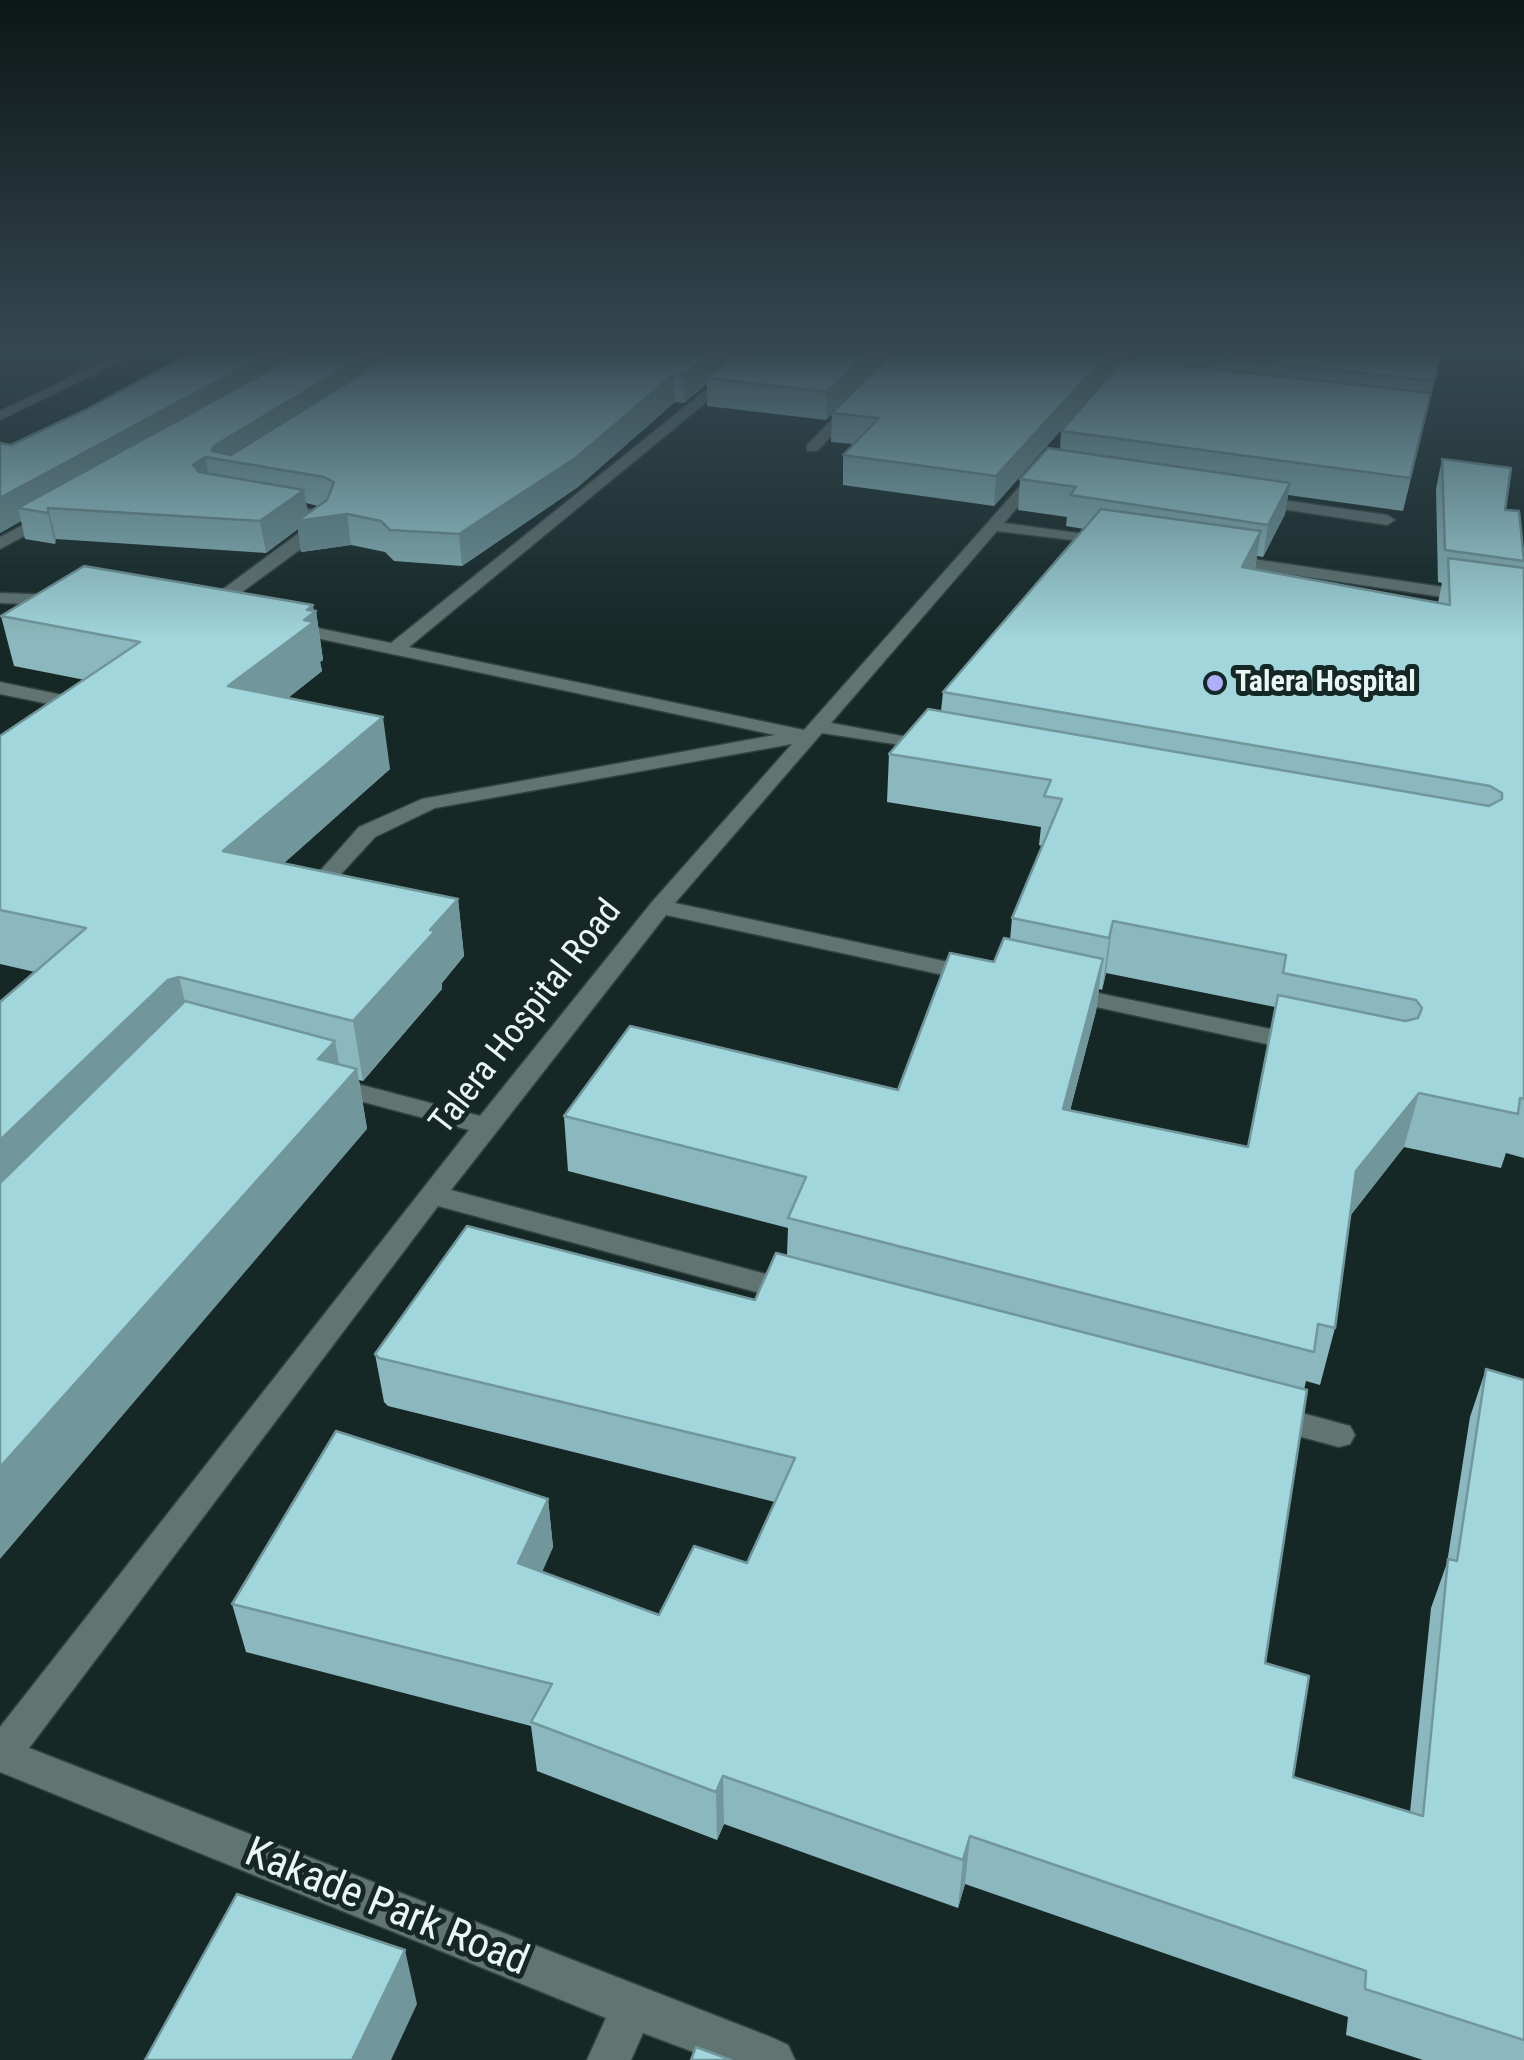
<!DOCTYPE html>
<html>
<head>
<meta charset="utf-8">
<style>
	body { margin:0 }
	canvas { display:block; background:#152826 }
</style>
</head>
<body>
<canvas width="1524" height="2060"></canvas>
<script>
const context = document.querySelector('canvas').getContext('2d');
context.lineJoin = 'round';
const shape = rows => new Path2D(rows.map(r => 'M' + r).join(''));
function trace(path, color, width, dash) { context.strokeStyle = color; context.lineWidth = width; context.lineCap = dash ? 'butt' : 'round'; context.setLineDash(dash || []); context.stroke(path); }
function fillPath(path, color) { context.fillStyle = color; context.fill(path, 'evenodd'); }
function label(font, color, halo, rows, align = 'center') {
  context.font = font + ' "Roboto Condensed",sans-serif'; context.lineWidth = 10; context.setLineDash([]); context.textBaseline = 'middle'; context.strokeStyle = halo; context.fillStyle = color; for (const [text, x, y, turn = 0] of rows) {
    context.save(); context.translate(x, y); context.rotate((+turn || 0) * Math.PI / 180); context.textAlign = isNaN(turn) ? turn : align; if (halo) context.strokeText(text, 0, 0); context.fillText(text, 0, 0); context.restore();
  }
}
const service = shape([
	[275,500,336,516,328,529,212,614,200,614,200,606,318,519,269,508,267,505,275,500]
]);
const minor = shape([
	[123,352,140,352,0,420,0,411,123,352],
	[753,352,767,352,409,647,804,730,1036,468,1046,468,1046,474,1004,523,1107,537,1115,542,1113,545,997,531,831,723,940,743,940,751,822,733,675,903,976,968,988,975,976,982,666,915,451,1190,803,1284,808,1291,803,1298,793,1302,438,1206,29,1748,773,2038,788,2045,795,2060,715,2060,643,2033,631,2060,587,2060,606,2018,0,1772,0,1727,469,1130,322,1091,318,1085,322,1079,331,1077,480,1116,652,902,792,744,435,808,375,837,331,885,323,887,312,880,359,827,422,799,775,735,288,632,279,627,288,622,391,643,753,352],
	[849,402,861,405,817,451,807,451,807,445,849,402],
	[1255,496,1387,515,1395,520,1387,525,1249,504,1247,501,1255,496],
	[50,511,58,516,56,519,0,549,0,537,50,511],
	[1226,555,1524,599,1524,609,1220,564,1220,556,1226,555],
	[0,593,60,595,69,600,60,605,0,603,0,593],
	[0,682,76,698,78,720,75,724,61,724,59,706,0,694,0,682],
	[1064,986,1299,1035,1312,1043,1299,1051,1055,998,1052,993,1055,988,1064,986],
	[1272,1405,1350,1426,1355,1435,1350,1444,1339,1447,1261,1426,1256,1417,1261,1408,1272,1405]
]);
const wall = shape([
	[192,352,1135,360,1136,352,1442,352,1403,511,1288,495,1285,514,1263,557,1257,556,1255,569,1438,603,1442,583,1438,582,1436,489,1442,459,1505,510,1524,556,1524,1158,1506,1153,1501,1168,1404,1147,1350,1216,1335,1328,1320,1385,1306,1381,1304,1390,1265,1663,1293,1777,1410,1812,1431,1608,1447,1563,1470,1417,1486,1369,1524,1380,1524,2060,1423,2060,1346,2035,1348,2017,965,1884,958,1908,724,1824,717,1840,537,1771,531,1726,246,1652,232,1604,548,1499,553,1547,542,1572,659,1615,747,1563,775,1502,388,1406,384,1402,375,1354,755,1300,787,1255,788,1228,568,1171,564,1116,898,1090,994,962,1010,940,1012,918,1042,846,1039,845,1041,827,887,802,889,754,941,711,943,692,1084,529,1066,526,1067,517,1018,510,1020,479,1060,450,1061,431,1108,377,994,506,843,485,843,455,854,444,831,442,832,414,826,420,707,406,707,384,684,403,675,402,578,487,462,566,394,561,385,552,351,545,301,552,298,529,266,553,56,539,55,544,25,539,21,521,0,533,11,445,85,410],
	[306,503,318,506,308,513],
	[1106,973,1275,1007,1248,1147,1070,1111,1096,1011,1099,989,1102,990],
	[316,611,323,660,320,662,322,671,288,698,390,769,283,863,458,899,464,956,442,983,442,989,363,1081,359,1080,367,1129,35,972,0,964,0,736,85,680,14,666,1,616]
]);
const shadedWall = shape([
	[271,352,324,352,18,508,21,521,0,533,0,498],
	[370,352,417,352,240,463,212,451,214,446],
	[713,352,748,352,707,378,707,384,684,403,683,375],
	[868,352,893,352,826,420,827,392],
	[1109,352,1130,352,994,506,996,476],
	[674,374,675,402,578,487,462,566,459,534],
	[205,457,211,487,193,465],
	[1290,483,1285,514,1263,557,1268,525],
	[304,490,308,519,347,514,351,545,301,552,298,529,266,553,260,521],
	[48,508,56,539,55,544,48,513],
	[1261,531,1254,573,1242,567],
	[313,605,314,612,316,611,323,660,320,662,322,671,238,737,228,686,304,620,307,610],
	[383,717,390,769,235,907,223,851],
	[458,899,464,956,442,983,442,989,363,1081,353,1021],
	[1113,921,1106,973,1102,990,1109,938],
	[1103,959,1096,1011,1056,1164,1063,1109],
	[179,977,193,1035,0,1221,0,1140,168,980],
	[335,1041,343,1085,357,1069,367,1129,0,1559,0,1467,318,1059],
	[1419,1093,1404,1147,1342,1226,1356,1171],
	[548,1499,553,1547,524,1611,518,1563],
	[723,1776,724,1824,717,1840,716,1792],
	[970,1836,965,1884,958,1908,963,1860],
	[405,1950,417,2004,391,2060,352,2060]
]);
const building = shape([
	[192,352,271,352,0,498,0,443,11,445,85,410,192,352],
	[303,352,370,352,214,446,212,451,231,455,397,352,713,352,683,375,674,374,577,457,459,534,390,530,381,521,347,514,297,521,327,500,334,482,324,477,205,457,193,465,199,472,304,490,260,521,48,508,48,513,18,508,303,352],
	[739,352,868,352,827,392,707,378,739,352],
	[893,352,1109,352,996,476,843,455,879,418,832,413,893,352],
	[1175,352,1441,352,1434,381,1175,352],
	[1124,359,1431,393,1410,478,1061,431,1124,359],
	[1048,448,1290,483,1268,525,1070,495,1076,487,1020,479,1048,448],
	[1442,459,1511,468,1505,510,1519,511,1524,561,1445,550,1442,459],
	[1101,509,1261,531,1242,567,1450,605,1448,558,1524,568,1524,1099,1520,1098,1518,1114,1419,1093,1356,1171,1335,1328,1318,1324,1314,1352,788,1218,806,1177,564,1116,630,1026,898,1090,950,953,994,962,1004,938,1103,959,1063,1109,1248,1147,1278,995,1405,1021,1418,1018,1422,1008,1416,1000,1283,973,1286,955,1113,921,1109,938,1012,918,1062,799,1044,796,1051,780,889,754,928,709,1489,806,1502,799,1502,793,1490,786,943,692,1101,509],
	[84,566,313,605,307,610,316,611,304,620,314,622,228,686,383,717,223,851,458,899,430,930,435,931,353,1021,179,977,168,980,0,1140,0,1002,86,928,0,910,0,736,140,642,1,616,84,566],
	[185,1001,335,1041,318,1059,357,1069,0,1467,0,1183,185,1001],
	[467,1226,755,1300,776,1253,1307,1390,1265,1663,1309,1676,1293,1777,1423,1816,1448,1559,1457,1561,1486,1369,1524,1380,1524,2040,1365,1989,1366,1971,970,1836,963,1860,723,1776,716,1792,531,1722,552,1684,232,1604,336,1431,548,1499,518,1563,659,1615,694,1546,747,1563,795,1458,379,1358,375,1354,467,1226],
	[237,1894,405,1950,352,2060,145,2060,237,1894],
	[696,2047,731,2060,691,2060,696,2047]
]);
const markers = [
	[1215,683,10,"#aeaefa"]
];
const farPoinames = [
	["Talera Hospital",1235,683]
];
const streetNames = [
	["Talera Hospital Road",527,1018,-52]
];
const nearStreetnames = [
	["Kakade Park Road",386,1909,22]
];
trace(service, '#344341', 3);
trace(minor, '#344341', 3);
fillPath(service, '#607572');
fillPath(minor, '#607572');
fillPath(wall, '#8bb8be');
fillPath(shadedWall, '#71969b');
fillPath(building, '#a2d6dd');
trace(building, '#71969b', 2.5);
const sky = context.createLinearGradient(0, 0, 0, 641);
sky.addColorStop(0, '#0c1615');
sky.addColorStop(0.55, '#354852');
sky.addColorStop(1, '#35485200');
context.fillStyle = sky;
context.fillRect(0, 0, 1524, 641);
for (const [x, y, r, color] of markers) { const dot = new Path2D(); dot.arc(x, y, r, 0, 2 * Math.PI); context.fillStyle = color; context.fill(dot); trace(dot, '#152826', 4); }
label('bold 30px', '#eaf6f4', '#152826', farPoinames, 'left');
label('35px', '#eaf6f4', '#152826', streetNames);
label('42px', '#eaf6f4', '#152826', nearStreetnames);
</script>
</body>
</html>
